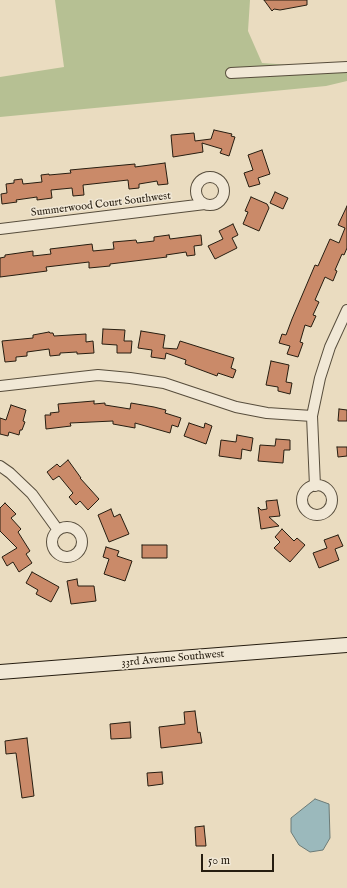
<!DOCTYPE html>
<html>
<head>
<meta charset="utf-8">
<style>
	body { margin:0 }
	#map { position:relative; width:347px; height:888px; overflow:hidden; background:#eadcc0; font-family:"IM FELL English",serif }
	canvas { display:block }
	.scale { position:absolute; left:201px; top:854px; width:73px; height:18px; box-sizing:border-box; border:2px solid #261d10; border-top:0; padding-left:5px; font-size:12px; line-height:14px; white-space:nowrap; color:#261d10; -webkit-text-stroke:3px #f1e8d6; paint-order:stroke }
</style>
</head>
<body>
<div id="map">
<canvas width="347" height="888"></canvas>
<div class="scale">50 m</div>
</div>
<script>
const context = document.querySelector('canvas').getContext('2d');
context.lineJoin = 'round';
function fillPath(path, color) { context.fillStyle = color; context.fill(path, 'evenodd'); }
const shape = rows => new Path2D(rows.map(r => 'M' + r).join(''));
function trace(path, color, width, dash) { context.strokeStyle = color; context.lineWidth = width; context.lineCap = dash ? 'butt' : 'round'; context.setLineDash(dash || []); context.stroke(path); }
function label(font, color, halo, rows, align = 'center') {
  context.font = font + ' "IM FELL English",serif'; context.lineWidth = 3; context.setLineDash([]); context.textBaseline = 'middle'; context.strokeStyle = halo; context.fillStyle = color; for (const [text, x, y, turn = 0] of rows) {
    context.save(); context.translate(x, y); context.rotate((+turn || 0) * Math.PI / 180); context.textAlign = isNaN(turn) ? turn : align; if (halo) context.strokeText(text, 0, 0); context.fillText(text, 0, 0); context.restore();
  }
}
const green = shape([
	[55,0,250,0,248,31,262,63,347,69,347,81,326,86,0,117,0,77,64,67]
]);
const water = shape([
	[315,799,329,804,330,838,323,850,310,852,299,845,291,832,291,818,315,799]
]);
const building = shape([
	[264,0,307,0,307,5,280,10,274,9,272,11,264,0],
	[214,130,232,134,231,136,235,137,229,156,220,153,222,149,202,143,203,152,173,157,171,135,194,133,195,141,211,139,214,130],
	[262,150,270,174,258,178,260,184,249,187,244,173,253,170,248,155,262,150],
	[165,163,168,184,158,185,157,181,139,184,139,188,129,189,128,180,83,185,84,195,73,196,72,188,51,190,52,198,37,200,37,197,16,200,17,202,2,204,1,194,7,193,6,184,14,183,14,180,22,179,23,184,42,182,41,175,49,174,49,175,71,173,70,170,135,164,135,167,165,163],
	[275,192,288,198,283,209,270,203,275,192],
	[251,197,267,204,269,208,259,231,243,224,248,212,245,211,251,197],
	[347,206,347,248,344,255,342,254,335,270,337,271,333,281,325,277,315,300,319,302,313,315,316,316,311,327,305,325,300,342,303,343,298,357,287,354,290,346,279,343,282,334,286,335,292,319,315,265,318,266,330,239,339,243,345,228,338,225,347,206],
	[233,224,238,235,232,238,237,248,215,259,208,246,223,239,219,231,233,224],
	[169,235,170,239,201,235,202,245,194,246,195,255,187,256,186,252,166,255,167,257,110,264,110,266,89,268,89,262,46,267,47,271,0,277,0,258,5,257,5,255,33,251,33,256,51,254,50,249,92,244,93,251,114,249,113,242,136,240,137,243,154,241,154,237,169,235],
	[103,329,125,330,124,341,132,341,131,353,117,353,117,345,102,344,103,329],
	[141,331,165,335,163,348,177,349,180,341,234,358,231,368,236,370,233,378,218,373,217,376,185,364,186,360,166,353,165,359,151,357,152,350,138,348,141,331],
	[49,332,50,333,53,333,54,336,86,334,86,342,93,341,94,353,77,354,77,352,60,353,60,355,50,356,49,349,27,352,27,356,16,357,16,361,5,362,2,341,33,338,33,335,49,332],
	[271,361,289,365,286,382,292,383,290,394,278,391,278,387,266,385,271,361],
	[94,401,94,404,105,403,105,405,130,409,131,403,154,407,166,410,165,413,181,418,178,427,172,425,170,433,135,423,135,428,113,424,113,421,70,423,71,426,46,429,45,415,51,415,50,413,59,412,58,404,94,401],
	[11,405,26,410,23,421,25,422,22,430,20,430,19,435,9,432,8,436,0,434,0,418,6,420,11,405],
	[339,409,347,410,347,421,338,421,339,409],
	[189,423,204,428,205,423,212,426,206,444,184,436,189,423],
	[237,435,253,438,251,451,242,449,241,459,219,456,221,440,236,442,237,435],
	[276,439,290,440,290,450,284,450,283,463,258,461,260,445,275,446,276,439],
	[337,447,347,447,347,456,338,457,337,447],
	[68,460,81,478,80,478,99,499,88,510,80,501,76,505,69,497,73,493,59,476,53,480,47,472,57,464,60,467,68,460],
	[277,500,280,516,269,517,279,526,261,529,258,507,261,510,267,509,266,501,277,500],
	[5,503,16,514,11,518,21,529,18,532,30,551,26,554,32,563,19,572,13,562,7,566,2,557,17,548,0,531,0,508,5,503],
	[111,509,114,517,120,514,129,534,109,542,98,515,111,509],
	[282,529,294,541,297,538,305,545,290,562,274,548,280,542,275,537,282,529],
	[338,535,343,546,335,549,339,560,319,568,313,553,327,548,324,540,338,535],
	[142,545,167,545,167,558,142,558,142,545],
	[106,547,119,551,117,556,132,561,125,581,104,574,109,559,103,557,106,547],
	[32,572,59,587,51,602,36,594,38,590,26,583,32,572],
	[77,579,78,586,94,586,96,601,71,604,67,581,77,579],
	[195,711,198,733,200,732,202,743,161,748,159,727,185,724,184,712,195,711],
	[130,722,131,738,111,739,110,724,130,722],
	[27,738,34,796,22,798,16,753,6,754,5,741,27,738],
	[162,772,163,784,148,786,147,773,162,772],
	[204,826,206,846,196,846,195,827,204,826]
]);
const street = shape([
	[231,73,347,67],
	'196 191a14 14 0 1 1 28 0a14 14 0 1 1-28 0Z',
	[0,229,205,204],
	[0,386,98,375,130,378,164,383,236,407,267,413,312,416],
	[0,466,10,473,32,494,58,530],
	'302 500a15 15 0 1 1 30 0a15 15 0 1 1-30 0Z',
	[315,486,312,416,320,378,330,347,347,310],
	'52 542a15 15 0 1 1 30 0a15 15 0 1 1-30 0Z'
]);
const secondary = shape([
	[0,672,347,645]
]);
const streetNames = [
	["Summerwood Court Southwest",101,205,-7],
	["33rd Avenue Southwest",173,659,-5]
];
fillPath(green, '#b6c093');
fillPath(water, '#9bb9bc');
trace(water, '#6c7b77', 1);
fillPath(building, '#ca8a69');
trace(building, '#261d10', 1);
trace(street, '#574d3c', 12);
trace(secondary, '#261d10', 16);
trace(street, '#f1e8d6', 10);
trace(secondary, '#f1e8d6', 14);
label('11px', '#261d10', '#f1e8d6', streetNames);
</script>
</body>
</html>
